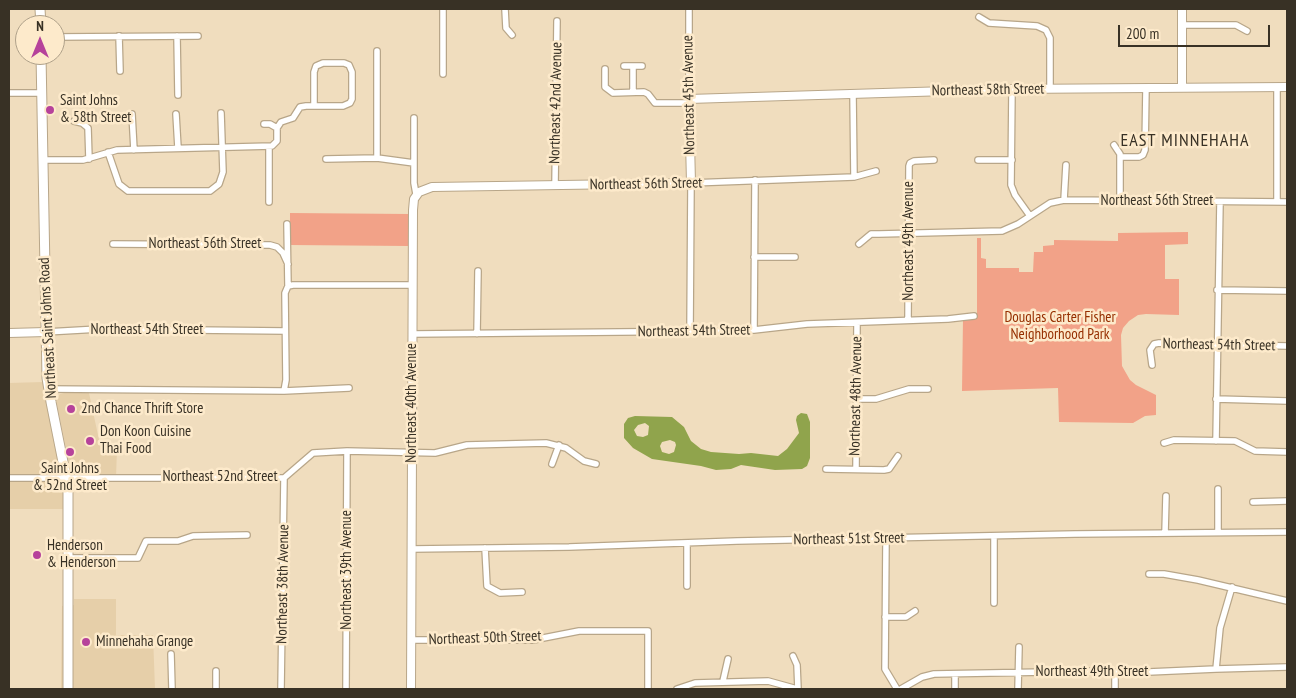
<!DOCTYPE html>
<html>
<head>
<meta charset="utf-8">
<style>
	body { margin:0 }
	#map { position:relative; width:1296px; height:698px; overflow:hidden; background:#f0ddbe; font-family:"PT Sans Narrow",sans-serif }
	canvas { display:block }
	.frame { position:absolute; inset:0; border:10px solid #383125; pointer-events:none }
	.north { position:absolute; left:15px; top:15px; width:50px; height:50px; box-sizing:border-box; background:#fdeacb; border:1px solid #aea089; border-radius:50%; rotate:0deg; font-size:14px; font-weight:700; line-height:20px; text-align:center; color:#383125 }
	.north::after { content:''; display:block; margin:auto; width:18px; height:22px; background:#b6429b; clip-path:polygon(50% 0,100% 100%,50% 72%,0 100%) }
	.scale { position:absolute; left:1118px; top:25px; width:152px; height:22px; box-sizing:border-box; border:2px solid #383125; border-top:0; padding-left:6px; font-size:15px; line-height:18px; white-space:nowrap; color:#383125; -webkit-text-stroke:4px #fdeacb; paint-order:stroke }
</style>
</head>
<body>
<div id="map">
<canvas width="1296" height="698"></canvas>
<div class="frame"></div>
<div class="north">N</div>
<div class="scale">200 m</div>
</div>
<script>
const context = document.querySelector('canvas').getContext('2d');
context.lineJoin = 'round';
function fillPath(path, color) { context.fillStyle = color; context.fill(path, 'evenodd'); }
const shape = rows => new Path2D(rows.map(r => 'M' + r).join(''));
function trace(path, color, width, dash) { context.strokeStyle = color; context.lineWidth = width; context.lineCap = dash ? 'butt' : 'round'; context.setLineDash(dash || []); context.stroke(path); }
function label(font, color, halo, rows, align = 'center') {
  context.font = font + ' "PT Sans Narrow",sans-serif'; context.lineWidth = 5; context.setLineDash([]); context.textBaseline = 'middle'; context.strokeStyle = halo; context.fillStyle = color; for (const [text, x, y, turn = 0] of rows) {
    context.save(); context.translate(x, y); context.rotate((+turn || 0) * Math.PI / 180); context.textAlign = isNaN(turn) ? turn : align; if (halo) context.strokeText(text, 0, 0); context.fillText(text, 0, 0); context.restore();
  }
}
const built = shape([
	[43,382,60,467,63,487,63,509,9,509,9,383],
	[64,393,89,393,101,449,117,449,116,478,75,472,70,468,56,400,60,394],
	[74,599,116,599,116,635,153,635,155,689,61,689,62,606,74,605]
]);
const green = shape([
	[290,213,409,214,409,246,290,245],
	[1188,232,1188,244,1165,245,1165,279,1179,279,1179,315,1146,314,1138,315,1129,321,1123,328,1121,335,1122,366,1130,380,1136,385,1156,395,1156,415,1145,416,1133,423,1059,422,1058,388,962,391,963,319,977,319,977,238,981,238,981,258,986,259,986,268,1019,268,1019,272,1033,272,1034,252,1043,252,1043,246,1054,245,1054,240,1118,241,1118,233]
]);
const water = shape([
	[801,413,807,414,810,422,810,458,807,466,802,469,775,470,741,465,731,469,716,470,701,466,652,459,633,448,624,438,624,424,628,418,635,416,672,417,684,427,691,441,701,449,711,452,739,454,751,453,778,456,787,449,799,433,796,420,797,416],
	[645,423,649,426,648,435,643,437,637,436,634,430,638,425],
	[670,440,675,442,676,445,674,452,669,454,662,452,660,446,662,442]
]);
const minor = shape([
	[505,9,506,28,512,35],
	[689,9,689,99],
	[979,17,989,23,1037,26,1046,30,1050,38,1050,89],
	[1182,25,1236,25,1247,31],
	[119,36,120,71],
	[177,36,178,95],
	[55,37,198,36],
	[377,51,377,158],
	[624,66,642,66],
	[605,69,605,87,613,93,644,92,648,94,655,103,689,103],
	[443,74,443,9],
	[1277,87,1277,202],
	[1012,89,1011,185,1015,195,1030,216],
	[633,92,633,66],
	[9,93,42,93],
	[853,94,854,177],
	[132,114,134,150],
	[176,114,178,148],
	[414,118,414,183,416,194],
	[74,121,82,123,88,128,89,159],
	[264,124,270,124,277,128],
	[1114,145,1120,154,1120,201],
	[269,147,269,202],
	[108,152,119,184,128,191,210,191,219,184,223,172,221,113],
	[1120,157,1139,157,1143,155,1145,150,1146,88],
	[326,159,377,158,414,163],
	[43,160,83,160,117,150,272,146,277,141,277,128,281,122,293,118,300,107,306,106,343,106,350,103,352,99,352,72,349,65,344,63,323,63,316,66,314,72,314,106],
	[978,160,1012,160],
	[555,186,557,21],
	[1064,200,1066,165],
	[113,244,270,245,277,247,283,253,288,264],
	[859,244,871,234,879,234,1002,231,1018,224,1050,203,1064,200,1287,202],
	[754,257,795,257],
	[288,286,293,285,413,285],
	[1217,290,1287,291],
	[908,320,909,166,910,163,914,161,934,160],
	[754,330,755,180],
	[46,332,99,329,285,331],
	[690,332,691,183,854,177,876,171],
	[413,334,723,331,754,330,807,324,948,319,974,316],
	[477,334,478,271],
	[1152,365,1150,350,1154,344,1159,343,1287,346],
	[49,389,284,391,349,388],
	[284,391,286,380,285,293,288,286,287,224],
	[857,399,876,399,909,389,928,389],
	[1216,399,1287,401],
	[1216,441,1220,202],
	[1164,443,1174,440,1235,441,1255,451,1287,452],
	[552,464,559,445],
	[826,469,884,470,889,469,898,456],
	[856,469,857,323],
	[9,478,284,478,313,453,347,451,435,453,467,445,546,443,566,448,584,461,596,464],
	[1253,502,1287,501],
	[1218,532,1218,489],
	[1165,533,1166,496],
	[886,539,885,669,897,689],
	[687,543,687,586],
	[485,548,487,586,500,593,522,592],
	[412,549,569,547,737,541,1075,534,1287,532],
	[68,558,138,558,146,541,178,541,193,536,247,535],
	[1149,574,1164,574,1198,580,1287,601],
	[994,603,994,537],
	[885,617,906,617,915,611],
	[411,640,533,640,579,631,648,631,648,689],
	[171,654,172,689],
	[793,656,797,665,798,689],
	[1216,669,1220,628,1232,587],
	[723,681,728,659],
	[216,689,216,671],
	[281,689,284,478],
	[346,689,347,451],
	[677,689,695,683,768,681,797,689],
	[901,689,922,677,934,674,1102,671,1126,673,1216,669,1287,667],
	[955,689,955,674],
	[1018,689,1019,647],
	[1115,689,1115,673]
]);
const tertiary = shape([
	[1182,88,1182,9],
	[9,333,46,332],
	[411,689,413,210,414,199,419,192,432,187,691,183,689,99,1012,89,1287,87]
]);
const secondary = shape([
	[40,9,41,25],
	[41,55,47,378,51,402,68,487,68,689]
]);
const markers = [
	[50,110,5,"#b6429b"],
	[71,409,5,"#b6429b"],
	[90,441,5,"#b6429b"],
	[70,452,5,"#b6429b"],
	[37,555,5,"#b6429b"],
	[86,642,5,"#b6429b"]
];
const streetNames = [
	["Northeast 58th Street",988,90,-1],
	["Northeast 45th Avenue",689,95,-91],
	["Northeast 42nd Avenue",556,103,-89],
	["Northeast 56th Street",646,184,-1],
	["Northeast 56th Street",1157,201],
	["Northeast 49th Avenue",909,241,-90],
	["Northeast 56th Street",205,244],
	["Northeast Saint Johns Road",48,328,-93],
	["Northeast 54th Street",147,330],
	["Northeast 54th Street",694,331,-1],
	["Northeast 54th Street",1219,345,1],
	["Northeast 48th Avenue",856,396,-89],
	["Northeast 40th Avenue",412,403,-90],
	["Northeast 52nd Street",220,477],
	["Northeast 51st Street",849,539,-1],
	["Northeast 39th Avenue",347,570,-90],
	["Northeast 38th Avenue",283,584,-89],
	["Northeast 50th Street",485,638,-2],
	["Northeast 49th Street",1092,672]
];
const poiNames = [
	["Saint Johns",60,101],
	["& 58th Street",60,118],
	["2nd Chance Thrift Store",81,409],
	["Don Koon Cuisine",100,432],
	["Thai Food",100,449],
	["Saint Johns",70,469,"center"],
	["& 52nd Street",70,486,"center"],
	["Henderson",47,546],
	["& Henderson",47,563],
	["Minnehaha Grange",96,642]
];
const parkNames = [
	["Douglas Carter Fisher",1060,318],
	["Neighborhood Park",1060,335]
];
const quarterNames = [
	["EAST MINNEHAHA",1185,141]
];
fillPath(built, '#e6cfa9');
fillPath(green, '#f2a288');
fillPath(water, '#90a44c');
trace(minor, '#b8a689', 8);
trace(tertiary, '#b8a689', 10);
trace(secondary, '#b8a689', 11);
trace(minor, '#fff', 5.5);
trace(tertiary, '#fff', 8);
trace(secondary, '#fff', 9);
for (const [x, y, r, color] of markers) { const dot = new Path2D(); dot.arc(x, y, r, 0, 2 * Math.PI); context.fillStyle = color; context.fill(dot); trace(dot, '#fdeacb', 2); }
label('15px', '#383125', '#fdeacb', streetNames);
label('15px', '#383125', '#fdeacb', poiNames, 'left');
label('15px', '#962f00', '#fdeacb', parkNames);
context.letterSpacing = '1px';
label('18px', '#383125', '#fdeacb', quarterNames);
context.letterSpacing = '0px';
</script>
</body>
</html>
